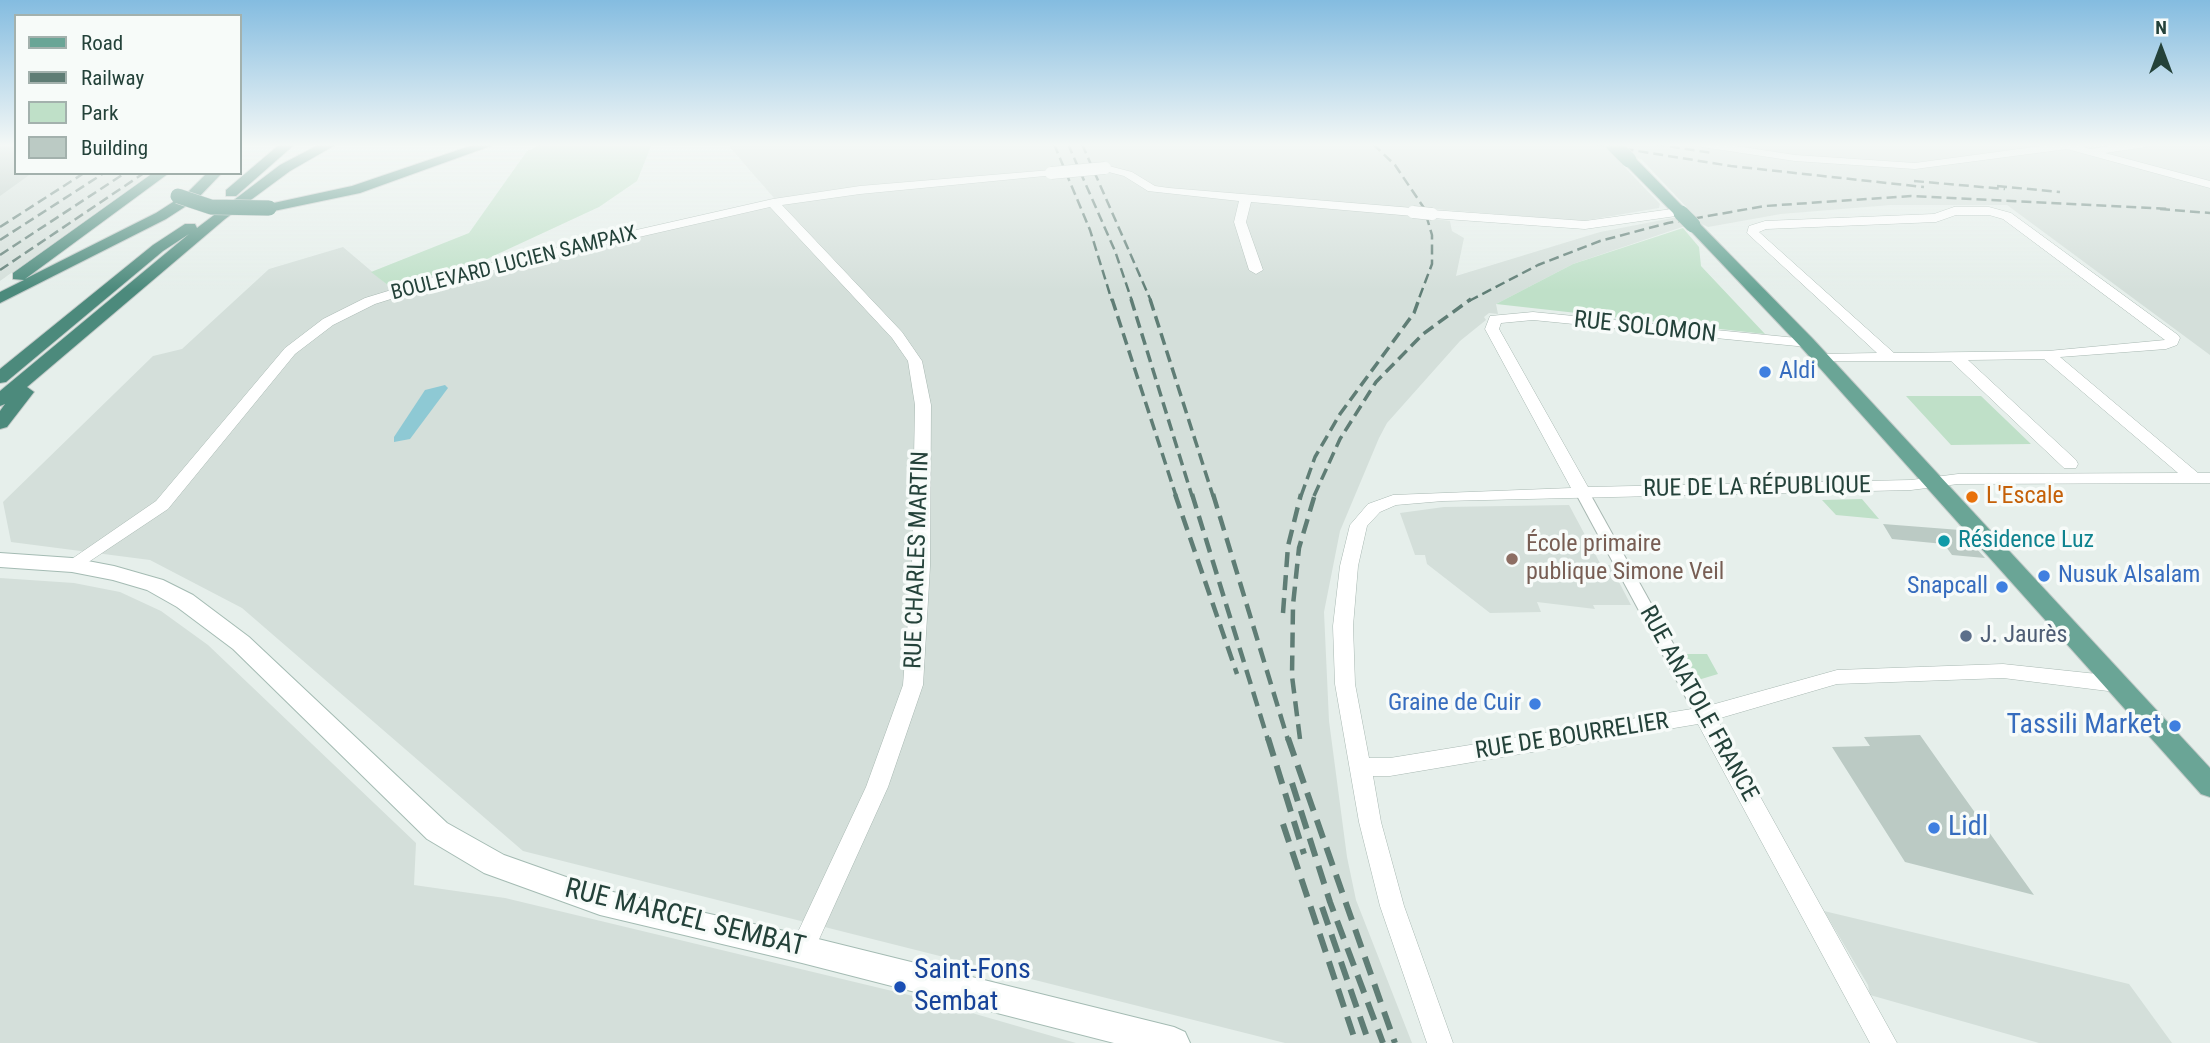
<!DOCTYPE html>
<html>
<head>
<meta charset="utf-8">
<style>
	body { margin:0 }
	#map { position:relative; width:2210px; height:1043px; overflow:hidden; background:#e6efeb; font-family:"Roboto Condensed",sans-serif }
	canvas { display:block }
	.legend { position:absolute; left:14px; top:14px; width:228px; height:161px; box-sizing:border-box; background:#f7fbf9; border:2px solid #a3b1ad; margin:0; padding:9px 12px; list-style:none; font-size:21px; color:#24423a }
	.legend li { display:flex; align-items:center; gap:14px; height:35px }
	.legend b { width:35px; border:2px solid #a3b1ad }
	.north { position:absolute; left:2126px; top:14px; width:70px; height:70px; -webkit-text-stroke:5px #f7fbf9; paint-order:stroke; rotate:0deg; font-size:19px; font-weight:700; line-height:28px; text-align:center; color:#24423a }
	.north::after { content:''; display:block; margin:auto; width:24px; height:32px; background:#24423a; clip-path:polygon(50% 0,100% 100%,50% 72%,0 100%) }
</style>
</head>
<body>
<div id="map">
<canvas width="2210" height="1043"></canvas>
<ul class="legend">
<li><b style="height:9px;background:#6aa596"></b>Road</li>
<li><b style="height:9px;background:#5f7d75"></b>Railway</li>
<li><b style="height:19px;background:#bfe0c8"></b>Park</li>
<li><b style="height:19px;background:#bbcac4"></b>Building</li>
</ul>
<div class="north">N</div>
</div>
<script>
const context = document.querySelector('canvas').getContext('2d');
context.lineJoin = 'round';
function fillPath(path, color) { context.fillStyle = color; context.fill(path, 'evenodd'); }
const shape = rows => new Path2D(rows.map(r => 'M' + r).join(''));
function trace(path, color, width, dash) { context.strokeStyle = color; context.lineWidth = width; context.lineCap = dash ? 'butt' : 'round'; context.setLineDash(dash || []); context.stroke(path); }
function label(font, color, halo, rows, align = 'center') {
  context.font = font + ' "Roboto Condensed",sans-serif'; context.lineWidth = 7; context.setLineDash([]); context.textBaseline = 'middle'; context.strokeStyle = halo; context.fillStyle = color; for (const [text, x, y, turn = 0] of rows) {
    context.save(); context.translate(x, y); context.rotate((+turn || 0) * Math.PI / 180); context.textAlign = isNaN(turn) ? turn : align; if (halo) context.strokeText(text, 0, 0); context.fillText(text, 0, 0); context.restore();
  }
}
const built = shape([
	[0,144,16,144,16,173,151,173,0,281],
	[727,144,2083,144,2093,147,2114,144,2210,144,2210,355,2007,205,1891,205,1781,214,1708,227,1697,222,1573,264,1496,304,1498,314,1489,313,1484,317,1486,320,1460,341,1387,423,1379,438,1340,531,1324,612,1329,721,1347,857,1356,900,1412,1043,1285,1043,523,851,242,608,150,560,11,542,3,502,153,356,182,349,269,269,343,247,389,286,774,198],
	[1614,156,1641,159,1693,214,1600,232,1456,276,1464,238,1452,231,1450,221,1436,219,1433,209,1582,221,1659,208,1660,204],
	[1569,505,1601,565,1610,565,1631,605,1593,605,1595,609,1537,602,1541,612,1490,613,1427,564,1425,555,1415,555,1400,513,1444,507],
	[0,578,74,583,120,592,161,611,208,645,416,843,414,885,505,898,913,996,1076,1043,0,1043],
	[1824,911,2129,984,2172,1043,2039,1043,1870,995,1868,985]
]);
const green = shape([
	[543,144,652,144,637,181,599,207,474,265,389,286,371,272,469,233,527,151],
	[1683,228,1699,247,1701,266,1765,334,1496,304,1573,264],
	[1906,396,1981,396,2031,444,1951,445],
	[1862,499,1879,519,1836,515,1822,500],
	[1684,654,1707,654,1718,674,1698,680]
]);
const water = shape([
	[445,385,448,388,410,439,394,442,394,437,425,390]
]);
const building = shape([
	[0,144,16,144,16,173,32,173,0,196],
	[1883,524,1960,530,1985,558,1952,555,1944,544,1892,539],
	[1920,735,1961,793,2034,895,1905,862,1832,747,1870,746,1864,737]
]);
const pedestrian = shape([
	[1582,488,1589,492,1710,710,1712,715,1710,720,1704,721,1698,720,1575,492,1582,488]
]);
const minor = shape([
	[1697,144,1723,144,1795,155,1915,163,2056,144,2085,144,2083,147,2090,149,2122,144,2151,144,2146,147,2105,153,2210,181,2210,188,2067,149,1915,169,1795,161,1702,147,1697,144],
	[1105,165,1132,172,1155,186,1169,188,1413,208,1419,212,1413,216,1251,202,1246,222,1263,270,1256,274,1249,270,1234,222,1239,201,1148,191,1124,176,1101,170,1099,168,1105,165],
	[1051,170,1055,171,1055,175,860,194,782,205,902,332,922,361,931,405,930,566,923,685,888,787,811,957,802,960,793,957,790,949,866,787,903,685,912,566,915,405,908,361,892,338,770,207,451,280,375,304,333,325,295,354,168,509,78,569,66,569,63,565,156,501,285,348,323,319,365,298,447,273,773,199,860,186,1051,170],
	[1954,207,1989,207,2011,213,2178,335,2180,338,2177,345,2166,349,2060,357,2198,473,2210,473,2210,483,1958,484,1911,490,1443,501,1396,505,1380,512,1367,526,1358,566,1353,626,1355,684,1369,758,1390,758,1704,707,1837,670,2003,664,2116,676,2123,679,2126,684,2123,689,2116,692,2003,678,1837,684,1717,719,1897,1043,1870,1043,1698,724,1390,776,1373,776,1381,822,1404,906,1453,1043,1427,1043,1380,906,1359,822,1335,684,1333,626,1340,566,1350,525,1368,504,1393,495,1571,488,1485,329,1490,316,1533,312,1807,339,1814,343,1807,347,1533,320,1501,323,1499,329,1588,487,1911,480,1958,474,2178,473,2044,359,1968,360,2076,460,2078,464,2076,468,2064,468,1951,361,1816,361,1814,358,1821,354,1877,353,1747,233,1749,226,1765,221,1934,214,1954,207],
	[1956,215,1989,215,2003,219,2165,340,2048,351,1894,353,1759,232,1766,229,1936,222,1956,215],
	[1679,208,1683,209,1683,215,1585,229,1432,218,1426,214,1432,210,1585,221,1679,208]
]);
const secondary = shape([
	[0,553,72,558,114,566,163,580,193,595,249,637,447,823,504,855,600,889,802,935,1174,1027,1185,1032,1190,1043,1114,1043,802,963,600,915,484,873,427,839,233,649,177,607,147,590,113,580,72,572,0,567,0,553]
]);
const primary = shape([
	[1624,157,1634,157,1686,210,1686,216,1676,216,1624,163,1624,157],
	[1693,221,1698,222,1813,339,2210,768,2210,797,2201,794,1801,347,1688,228,1688,222,1693,221]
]);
const trunk = shape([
	[280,144,295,144,236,196,226,196,226,190,280,144],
	[320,144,337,144,290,171,225,219,27,387,34,392,7,427,0,429,0,411,5,404,0,406,0,391,189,234,163,251,6,382,0,383,0,369,153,245,185,224,195,224,197,228,280,165,320,144],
	[476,144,496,144,360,193,269,212,262,208,269,204,352,186,476,144],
	[153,173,169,173,25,279,156,213,187,193,207,173,222,173,197,199,166,219,0,303,0,292,24,280,13,279,13,273,153,173]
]);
const railFar3 = shape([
	[1054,144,1090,230,1112,301],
	[1068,144,1115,251,1132,301],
	[1082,144,1151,301],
	[1373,144,1395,165,1424,208,1432,235,1432,264,1418,301],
	[1594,144,1731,166,1924,187],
	[1655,144,1712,153],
	[1914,181,2005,189],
	[1997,186,2060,192],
	[2160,209,2210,213],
	[0,227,84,173],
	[0,240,104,173],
	[0,255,125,173],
	[0,270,144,173],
	[1469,301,1538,265,1600,241,1668,223,1765,206,1911,196,2170,209]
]);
const railFar2 = shape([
	[1112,299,1176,496],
	[1131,299,1192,496],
	[1150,299,1213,496],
	[1301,496,1315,457,1340,414,1414,313,1419,299],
	[1314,496,1340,439,1376,382,1423,334,1471,299]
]);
const railFar1 = shape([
	[1175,494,1237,674],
	[1192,494,1268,740],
	[1213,494,1288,740],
	[1283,613,1288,546,1301,494],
	[1300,739,1292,676,1293,605,1299,548,1315,494]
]);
const rail = shape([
	[1268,738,1304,854],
	[1288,738,1395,1043],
	[1292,783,1330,902,1383,1043],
	[1283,824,1356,1043],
	[1322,907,1369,1043]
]);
const minorBridge = shape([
	[1051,173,1105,168],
	[1413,212,1432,214]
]);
const primaryBridge = shape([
	[1613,144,1629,160],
	[1681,213,1693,225]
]);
const trunkBridge = shape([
	[178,196,211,207,269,208]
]);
const markers = [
	[1765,372,7,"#3f7fe0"],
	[1972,497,7,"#e8710a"],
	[1944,541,7,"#0f9aa8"],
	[1512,559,7,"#8d6e63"],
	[2044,576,7,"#3f7fe0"],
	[2002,587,7,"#3f7fe0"],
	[1966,636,7,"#5c6f8a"],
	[1535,704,7,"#3f7fe0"],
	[2175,726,7,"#3f7fe0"],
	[1934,828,7,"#3f7fe0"],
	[900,987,7,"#1a4fb4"]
];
const farStreetnames = [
	["BOULEVARD LUCIEN SAMPAIX",514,264,-14]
];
const streetNames = [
	["RUE SOLOMON",1645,328,6],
	["RUE DE LA RÉPUBLIQUE",1757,488,-1],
	["RUE CHARLES MARTIN",918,560,-88],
	["RUE ANATOLE FRANCE",1698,704,61],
	["RUE DE BOURRELIER",1572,737,-9]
];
const shopNames = [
	["Aldi",1779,372],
	["Nusuk Alsalam",2058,576],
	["Snapcall",1988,587,"right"],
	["Graine de Cuir",1521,704,"right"]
];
const foodNames = [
	["L'Escale",1986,497]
];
const cultureNames = [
	["Résidence Luz",1958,541]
];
const educationNames = [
	["École primaire",1526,545],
	["publique Simone Veil",1526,573]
];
const serviceNames = [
	["J. Jaurès",1980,636]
];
const nearShopnames = [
	["Tassili Market",2161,726],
	["Lidl",1948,828,"left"]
];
const nearStreetnames = [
	["RUE MARCEL SEMBAT",685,919,14]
];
const nearTransitnames = [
	["Saint-Fons",914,971],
	["Sembat",914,1003]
];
fillPath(built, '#d4dfda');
fillPath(green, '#bfe0c8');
fillPath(water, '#8ec9d4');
fillPath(building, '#bbcac4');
trace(pedestrian, '#a8b8b2', 2);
trace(minor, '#a8b8b2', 1);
trace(secondary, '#a4bbb3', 2);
trace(primary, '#c2cac8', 2);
trace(trunk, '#c2cac8', 2);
fillPath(pedestrian, '#fff');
fillPath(minor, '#fff');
fillPath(secondary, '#fff');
fillPath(primary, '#6aa596');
fillPath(trunk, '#4c8a7c');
trace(railFar3, '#5f7d75', 2.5, [10, 5]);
trace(railFar2, '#5f7d75', 3.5, [12, 6]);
trace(railFar1, '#5f7d75', 4.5, [15, 8]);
trace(rail, '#5f7d75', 6, [19, 10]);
trace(minorBridge, '#a8b8b2', 13, []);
trace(primaryBridge, '#c2cac8', 16, []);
trace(trunkBridge, '#c2cac8', 16, []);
trace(minorBridge, '#fff', 12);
trace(primaryBridge, '#6aa596', 15);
trace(trunkBridge, '#4c8a7c', 15);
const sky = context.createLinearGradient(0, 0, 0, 290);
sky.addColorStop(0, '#84bce0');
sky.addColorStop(0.5, '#f4f8f6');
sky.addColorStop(1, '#f4f8f600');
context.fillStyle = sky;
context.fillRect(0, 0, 2210, 290);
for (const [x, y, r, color] of markers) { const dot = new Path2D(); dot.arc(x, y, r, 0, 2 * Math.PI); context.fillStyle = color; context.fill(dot); trace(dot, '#f7fbf9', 2.5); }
label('21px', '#24423a', '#f7fbf9', farStreetnames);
label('24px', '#24423a', '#f7fbf9', streetNames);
label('24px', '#366cbe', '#f7fbf9', shopNames, 'left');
label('24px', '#c56008', '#f7fbf9', foodNames, 'left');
label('24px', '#0d838f', '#f7fbf9', cultureNames, 'left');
label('24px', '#785e54', '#f7fbf9', educationNames, 'left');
label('24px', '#4e5e75', '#f7fbf9', serviceNames, 'left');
label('28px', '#366cbe', '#f7fbf9', nearShopnames, 'right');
label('28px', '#24423a', '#f7fbf9', nearStreetnames);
label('28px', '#164399', '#f7fbf9', nearTransitnames, 'left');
</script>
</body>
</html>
